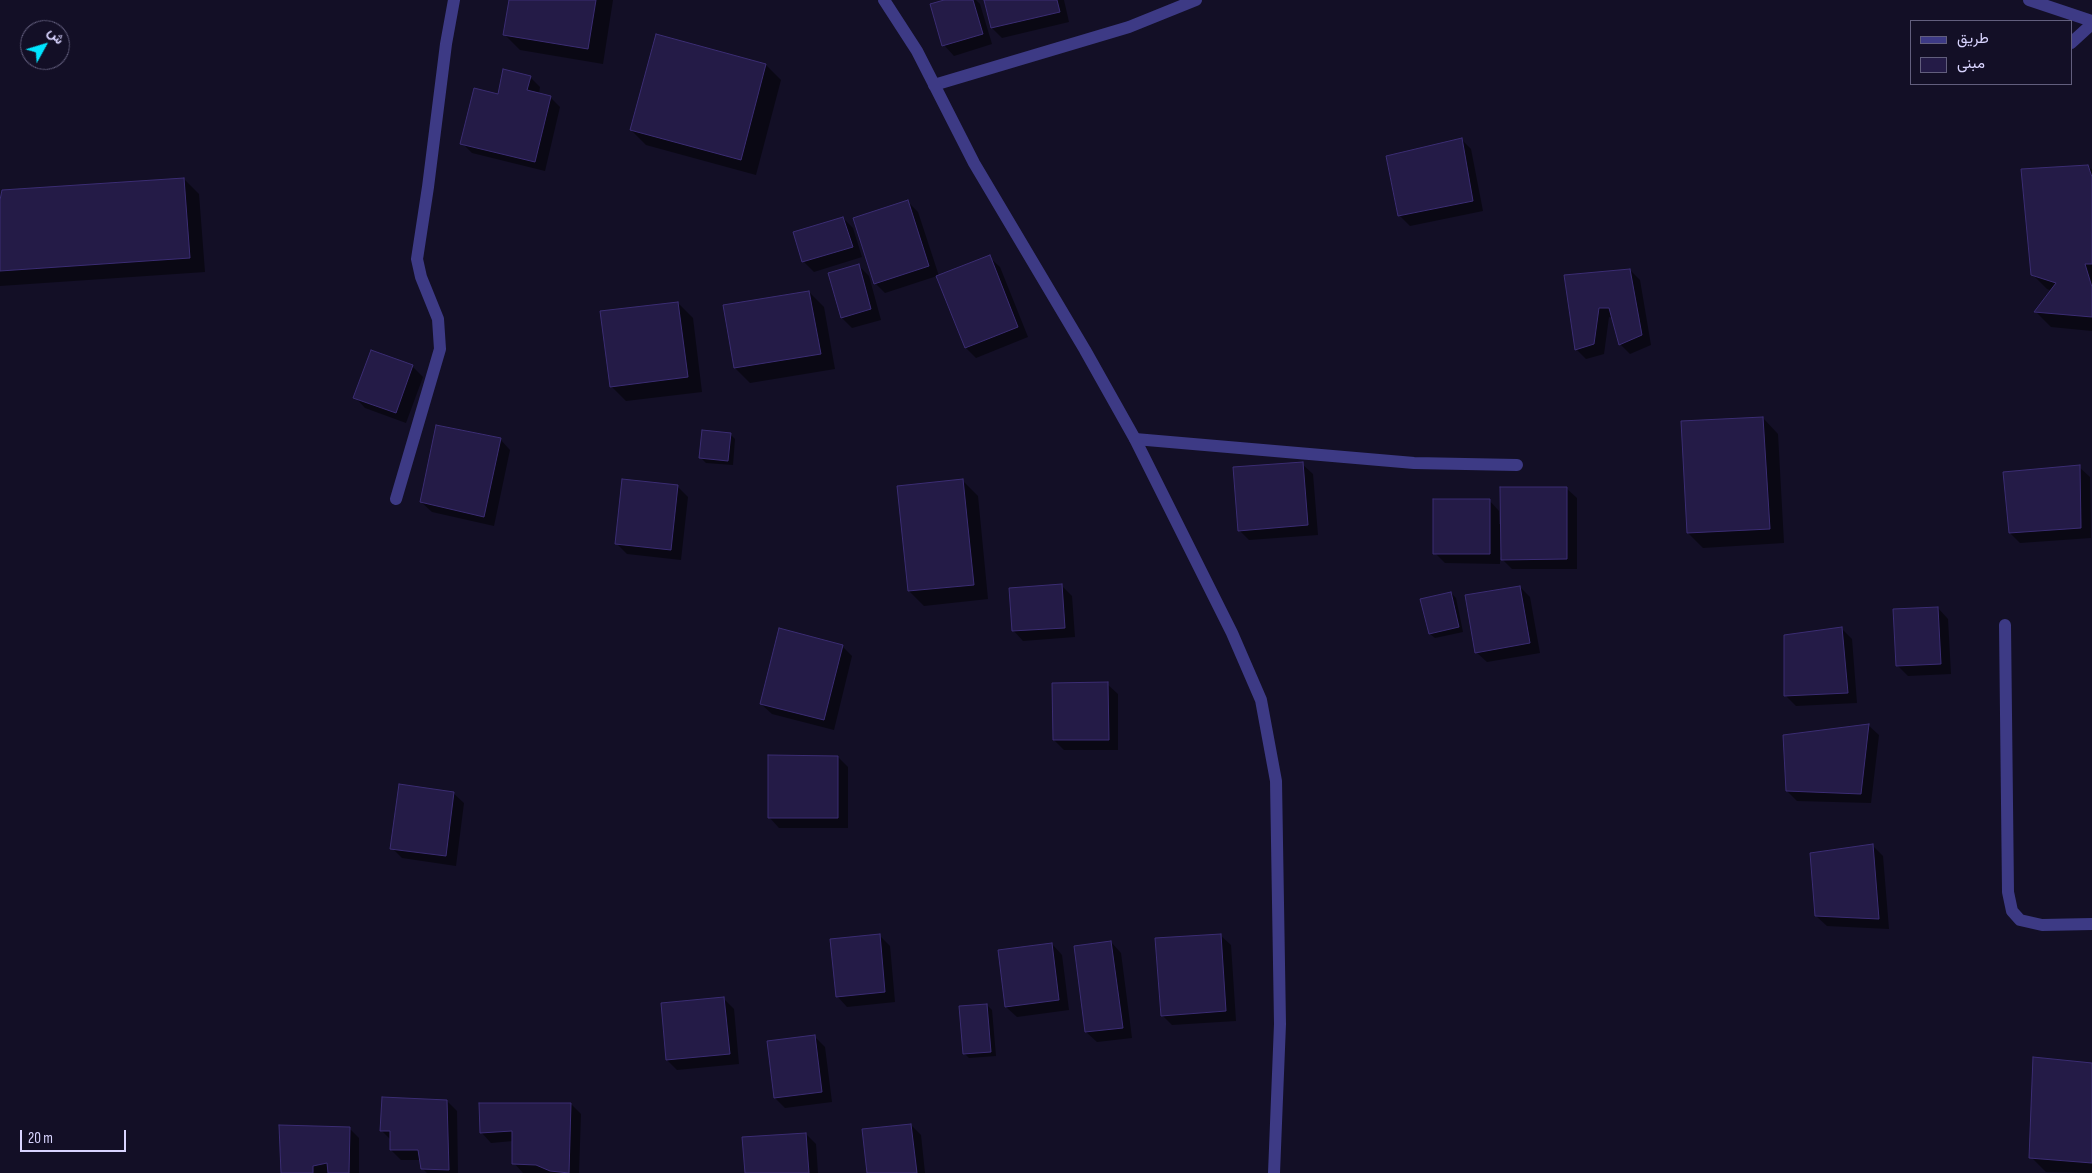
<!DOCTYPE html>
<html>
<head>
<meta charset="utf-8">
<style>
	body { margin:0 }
	#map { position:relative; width:2092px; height:1173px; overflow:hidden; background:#130f26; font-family:"Sofia Sans Condensed",Vazirmatn,sans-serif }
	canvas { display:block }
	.legend { position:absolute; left:1910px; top:20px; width:162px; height:65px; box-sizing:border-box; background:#130f26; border:1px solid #625e7d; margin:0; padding:6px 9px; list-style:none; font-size:15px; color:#d9d4ff }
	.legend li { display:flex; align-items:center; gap:10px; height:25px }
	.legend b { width:25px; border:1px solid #625e7d }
	.north { position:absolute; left:20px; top:20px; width:50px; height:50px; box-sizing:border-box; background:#130f26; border:1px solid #625e7d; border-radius:50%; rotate:51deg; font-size:14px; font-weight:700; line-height:20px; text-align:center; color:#d9d4ff }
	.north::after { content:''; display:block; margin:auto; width:18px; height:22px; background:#00e5ff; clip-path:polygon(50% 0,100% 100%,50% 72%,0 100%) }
	.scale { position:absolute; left:20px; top:1130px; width:106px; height:22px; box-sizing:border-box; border:2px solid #d9d4ff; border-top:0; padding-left:6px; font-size:15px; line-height:18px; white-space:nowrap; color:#d9d4ff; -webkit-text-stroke:4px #130f26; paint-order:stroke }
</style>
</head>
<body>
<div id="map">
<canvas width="2092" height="1173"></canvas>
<ul class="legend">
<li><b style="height:6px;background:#3d3a85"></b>طريق</li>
<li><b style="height:14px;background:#241b47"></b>مبنى</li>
</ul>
<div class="north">ش</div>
<div class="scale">20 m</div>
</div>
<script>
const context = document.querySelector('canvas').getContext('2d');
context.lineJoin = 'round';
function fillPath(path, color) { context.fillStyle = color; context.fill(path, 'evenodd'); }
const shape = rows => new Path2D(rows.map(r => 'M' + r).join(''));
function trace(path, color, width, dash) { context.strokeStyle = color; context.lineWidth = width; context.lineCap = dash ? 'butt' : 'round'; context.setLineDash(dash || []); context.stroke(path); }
const shadow = shape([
	[510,0,613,0,603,64,520,50,505,35],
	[948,0,976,0,980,4,992,44,954,56,944,45],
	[985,0,1064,0,1069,22,1002,38,992,28],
	[766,65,781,80,756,175,646,145,631,130],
	[530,77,540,87,539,94,550,97,560,107,545,171,472,153,462,143,499,95],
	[1461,139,1471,149,1483,211,1410,226,1400,216,1387,157],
	[2088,166,2092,170,2092,331,2051,327,2036,312,2052,291,2047,289,2032,274],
	[184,179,199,194,205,272,0,286,0,205],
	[908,202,918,212,939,276,989,257,1000,267,1028,337,976,358,966,348,937,276,885,293,875,283],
	[843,218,853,228,862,257,814,272,804,262,795,233],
	[859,266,869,276,881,320,852,328,842,318],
	[1630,270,1640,280,1651,345,1630,354,1620,344,1613,318,1609,317,1604,354,1586,359,1576,349,1565,276],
	[809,292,824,307,835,369,750,383,735,368,724,306],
	[678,303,693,318,702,392,626,401,611,386],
	[412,366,423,377,406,423,365,408,355,397],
	[1763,418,1778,434,1784,543,1703,548,1688,533],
	[730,434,735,439,733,465,706,463,701,458],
	[500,439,510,450,494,526,432,512,421,502],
	[1302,464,1313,474,1318,535,1249,540,1239,530],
	[2079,467,2090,477,2091,538,2020,543,2010,533],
	[623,481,678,487,688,497,681,560,627,554,616,543],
	[963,481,978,496,988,599,924,606,909,591],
	[1566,488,1577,498,1577,569,1512,569,1500,557,1500,564,1445,563,1435,553,1489,500,1499,511,1499,524,1502,524],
	[1062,586,1072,596,1075,637,1023,641,1013,630],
	[1520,587,1530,597,1540,653,1487,662,1476,652],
	[1451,593,1456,598,1463,632,1435,638,1430,634],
	[1938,608,1948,619,1951,674,1908,676,1897,665],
	[1842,629,1852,639,1857,703,1796,706,1786,696,1785,636],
	[842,646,852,656,834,730,772,714,761,704],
	[1107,684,1118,694,1118,750,1064,750,1054,740],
	[1868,725,1879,735,1871,803,1797,801,1787,791],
	[838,757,848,767,848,828,779,828,769,817],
	[453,793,464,803,456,866,402,858,392,848],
	[1872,845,1883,856,1889,929,1827,926,1816,916],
	[879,935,890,946,895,1002,847,1007,837,996],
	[1220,935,1231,945,1236,1021,1172,1025,1162,1015],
	[1111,942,1121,953,1132,1038,1097,1042,1086,1032],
	[1052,944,1062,955,1069,1010,1017,1017,1006,1007],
	[724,999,734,1009,739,1064,677,1070,667,1060],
	[987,1005,992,1010,996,1056,969,1058,964,1053],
	[815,1037,825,1047,832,1102,785,1108,775,1098],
	[2092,1065,2092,1173,2046,1172,2031,1157],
	[447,1101,457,1111,458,1173,427,1173,422,1168,421,1160,401,1160,391,1150,391,1140,382,1131],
	[571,1104,581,1114,579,1173,523,1173,514,1163,513,1141,491,1143,481,1132],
	[911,1125,921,1135,925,1173,868,1173],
	[349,1128,359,1138,359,1173,282,1173],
	[806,1134,816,1144,818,1173,746,1173]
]);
const building = shape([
	[509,0,596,0,588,49,503,35,509,0],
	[944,0,973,0,983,34,942,46,930,4,944,0],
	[984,0,1057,0,1060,12,991,28,984,0],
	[656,34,766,64,741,160,630,130,656,34],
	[503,69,531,76,527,90,551,96,535,162,460,144,474,88,498,94,503,69],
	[1462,138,1473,201,1398,216,1386,156,1462,138],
	[2088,165,2092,177,2092,264,2085,264,2092,287,2092,317,2034,312,2056,283,2031,275,2021,169,2088,165],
	[184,178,190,258,0,271,0,200,2,190,184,178],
	[908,200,929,266,874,284,853,218,908,200],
	[843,217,853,247,802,262,793,232,843,217],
	[990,255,1018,327,965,348,936,276,990,255],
	[859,264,871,309,841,318,828,273,859,264],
	[1630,269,1642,335,1619,345,1609,308,1599,308,1594,344,1575,350,1564,275,1630,269],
	[809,291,821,354,734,368,723,305,809,291],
	[678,302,688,377,610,387,600,311,678,302],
	[371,350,413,365,396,413,353,398,371,350],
	[1763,417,1770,529,1687,533,1681,421,1763,417],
	[436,425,501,438,484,517,420,502,436,425],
	[702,430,731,433,728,461,699,458,702,430],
	[1303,462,1308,525,1238,531,1233,467,1303,462],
	[2080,465,2081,528,2009,533,2003,472,2080,465],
	[622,479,678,485,671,550,615,544,622,479],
	[963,479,974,585,908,591,897,486,963,479],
	[1500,487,1567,487,1567,559,1501,560,1500,487],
	[1433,499,1490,499,1490,554,1433,554,1433,499],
	[1062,584,1065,628,1012,631,1009,588,1062,584],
	[1520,586,1530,643,1475,653,1465,595,1520,586],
	[1451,592,1459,627,1429,634,1420,599,1451,592],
	[1938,607,1941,664,1896,666,1893,609,1938,607],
	[1842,627,1848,693,1784,696,1784,635,1842,627],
	[779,628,843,645,824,720,760,704,779,628],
	[1108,682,1109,740,1053,740,1052,683,1108,682],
	[1869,724,1861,794,1786,791,1783,735,1869,724],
	[768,755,838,756,838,818,768,818,768,755],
	[399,784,454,792,446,856,390,849,399,784],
	[1873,844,1879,919,1815,916,1810,853,1873,844],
	[880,934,885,992,836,997,830,939,880,934],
	[1221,934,1226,1011,1161,1016,1155,938,1221,934],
	[1111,941,1123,1028,1085,1032,1074,946,1111,941],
	[1052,943,1059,1000,1005,1007,998,950,1052,943],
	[724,997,730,1054,666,1060,661,1003,724,997],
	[987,1004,991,1052,963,1054,959,1006,987,1004],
	[815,1035,822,1092,774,1098,767,1041,815,1035],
	[2033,1057,2092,1063,2092,1163,2029,1158,2033,1057],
	[382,1097,447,1100,449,1170,421,1169,418,1150,390,1150,390,1131,380,1131,382,1097],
	[479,1103,571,1103,569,1173,550,1171,536,1165,512,1164,512,1131,480,1133,479,1103],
	[911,1124,917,1173,867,1173,862,1129,911,1124],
	[279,1125,350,1127,349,1173,328,1173,327,1163,313,1166,313,1173,281,1173,279,1125],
	[806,1133,809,1173,745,1173,742,1137,806,1133]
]);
const minor = shape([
	[2029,0,2092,21],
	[2071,43,2092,24],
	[934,85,1129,27,1196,0],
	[1135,439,1414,463,1517,465],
	[396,499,440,349,438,319,421,277,417,259,428,187,446,44,454,0],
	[2005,625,2008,892,2012,911,2020,920,2042,925,2092,924]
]);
const tertiary = shape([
	[884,0,917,51,974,163,1085,350,1135,439,1232,633,1261,700,1276,781,1280,1024,1274,1173]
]);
fillPath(shadow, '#0007');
fillPath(building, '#241b47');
trace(building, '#3b2d73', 1);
trace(minor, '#3d3a85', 12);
trace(tertiary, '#3d3a85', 12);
</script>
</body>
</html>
